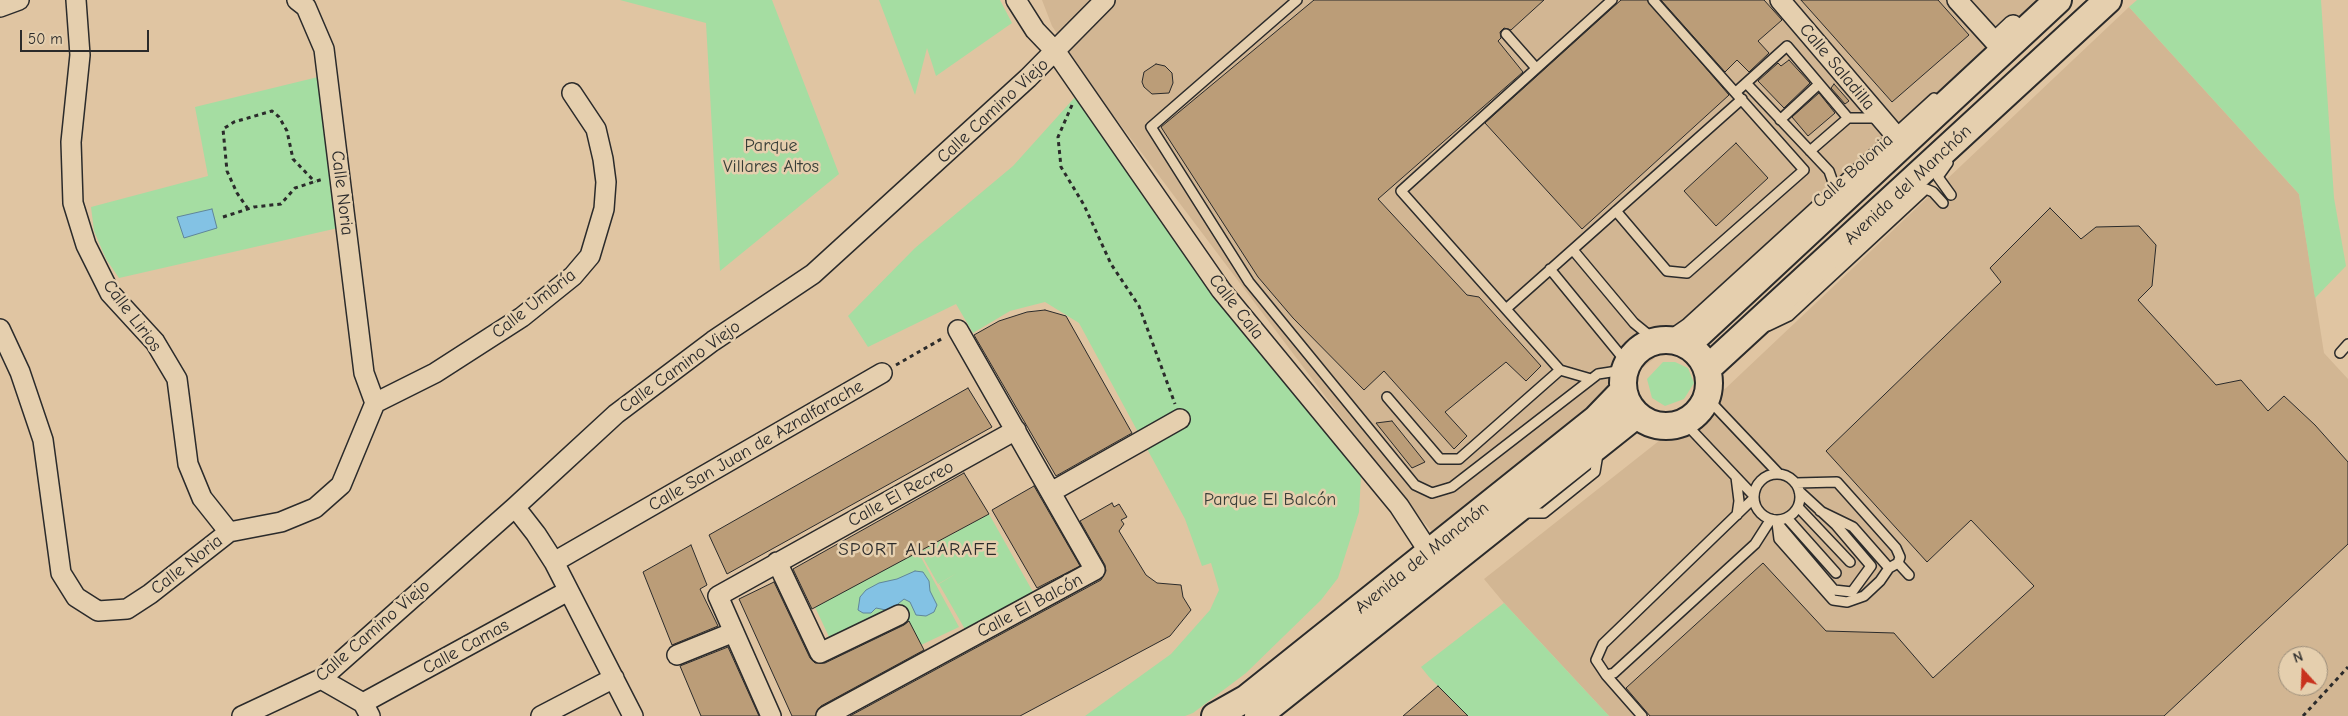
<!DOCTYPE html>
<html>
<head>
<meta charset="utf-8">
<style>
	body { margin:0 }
	#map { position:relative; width:2348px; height:716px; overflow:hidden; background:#e0c5a2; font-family:"Comic Neue",sans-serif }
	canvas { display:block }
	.north { position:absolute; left:2278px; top:646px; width:50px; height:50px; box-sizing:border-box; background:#e5cfae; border:1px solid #9b8d7a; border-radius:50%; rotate:340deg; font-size:14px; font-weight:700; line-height:20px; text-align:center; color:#2b2b2b }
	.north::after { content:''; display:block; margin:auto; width:18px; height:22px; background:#c8321e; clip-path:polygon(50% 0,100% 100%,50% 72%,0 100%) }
	.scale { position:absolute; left:20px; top:30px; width:129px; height:22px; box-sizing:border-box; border:2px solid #2b2b2b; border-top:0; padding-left:6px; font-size:15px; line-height:18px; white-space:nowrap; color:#2b2b2b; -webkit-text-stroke:4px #e5cfae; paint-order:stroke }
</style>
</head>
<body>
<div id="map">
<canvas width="2348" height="716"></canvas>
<div class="north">N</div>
<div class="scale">50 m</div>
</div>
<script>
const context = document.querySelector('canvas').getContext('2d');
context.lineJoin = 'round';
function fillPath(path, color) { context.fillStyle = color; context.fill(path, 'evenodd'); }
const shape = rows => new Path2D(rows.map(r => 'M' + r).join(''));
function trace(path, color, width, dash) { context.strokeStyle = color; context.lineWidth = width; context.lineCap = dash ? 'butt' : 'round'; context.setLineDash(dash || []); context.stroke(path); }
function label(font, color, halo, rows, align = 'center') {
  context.font = font + ' "Comic Neue",sans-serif'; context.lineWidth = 5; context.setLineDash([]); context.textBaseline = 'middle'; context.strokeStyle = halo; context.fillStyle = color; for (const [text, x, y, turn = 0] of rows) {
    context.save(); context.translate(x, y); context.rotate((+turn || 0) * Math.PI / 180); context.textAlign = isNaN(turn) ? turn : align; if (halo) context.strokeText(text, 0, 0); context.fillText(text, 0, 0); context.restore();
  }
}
const built = shape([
	[1042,0,2045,0,1710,314,1434,534,1396,490,1104,103,1052,26],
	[2129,7,2299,194,2324,353,2348,379,2348,716,1609,716,1504,603,1484,579,1726,388],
	[2288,656,2318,656,2318,686,2288,686]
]);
const green = shape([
	[620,0,772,0,839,174,720,271,706,23],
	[879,0,1000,0,1012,23,936,76,927,48,915,95],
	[2137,0,2321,0,2334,198,2346,266,2315,298,2299,194,2129,7],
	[318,77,338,228,119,278,106,259,94,231,91,207,208,176,195,107],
	[1076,96,1215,292,1361,476,1359,512,1338,578,1321,600,1246,673,1193,713,1185,716,1085,716,1171,654,1210,610,1219,590,1211,563,1202,566,1185,519,1079,323,1045,302,1010,311,973,333,956,304,868,347,848,316,915,248,1013,166],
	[1663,362,1675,362,1688,368,1694,383,1684,399,1665,406,1652,398,1647,379],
	[989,514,1033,592,966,631,939,584,957,573,938,584,920,552],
	[917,550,959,627,921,645,900,604,831,641,815,607],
	[1504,603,1609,716,1468,716,1429,677,1421,667]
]);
const water = shape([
	[212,209,217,228,184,238,177,217,212,209],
	[915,571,923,572,929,581,930,591,937,605,934,612,926,616,916,615,910,602,904,599,893,608,886,610,876,608,871,613,863,613,858,610,860,597,866,590,879,583,897,579,915,571]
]);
const building = shape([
	[1314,0,1544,0,1511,30,1504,28,1500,32,1501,38,1498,41,1523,72,1378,199,1467,295,1479,297,1541,366,1526,381,1506,362,1445,412,1467,436,1454,449,1384,371,1364,390,1293,318,1258,277,1161,127,1314,0],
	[1621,0,1647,0,1729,95,1582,229,1485,123,1621,0],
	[1661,0,1764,0,1782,20,1758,41,1769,53,1749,72,1737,60,1725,72,1661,0],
	[1801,0,1938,0,1969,35,1892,102,1801,0],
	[1789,60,1810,83,1784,108,1758,81,1778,63,1781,66,1789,60],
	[1156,64,1165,66,1172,73,1173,83,1169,93,1152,94,1144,87,1142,82,1144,72,1156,64],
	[1834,84,1849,101,1845,104,1831,88,1834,84],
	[1819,93,1835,113,1808,136,1792,117,1819,93],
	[1736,143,1768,178,1716,226,1684,191,1736,143],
	[2050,208,2081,239,2096,227,2139,226,2156,245,2152,286,2138,300,2216,385,2241,380,2268,411,2284,396,2315,425,2348,462,2348,544,2164,716,1650,716,1626,688,1763,563,1826,631,1894,633,1933,678,2034,586,1971,520,1927,562,1826,451,2001,282,1990,268,2050,208],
	[1045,310,1066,316,1132,433,1056,476,974,335,999,321,1027,312,1045,310],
	[968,388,992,427,727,574,709,535,968,388],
	[1392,421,1425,462,1412,468,1376,423,1392,421],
	[964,473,989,514,812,609,793,569,964,473],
	[1034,486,1080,566,1037,588,992,510,1034,486],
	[1112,503,1114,507,1119,504,1127,517,1121,520,1124,524,1119,531,1146,575,1157,583,1181,585,1183,597,1191,610,1170,636,1020,716,850,716,1101,580,1106,571,1105,565,1080,521,1112,503],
	[691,545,707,585,700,589,718,626,672,645,643,572,691,545],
	[774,582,810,658,815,663,825,663,904,625,909,621,924,650,821,706,815,716,792,716,739,599,774,582],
	[728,647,759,716,701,716,680,666,728,647],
	[1438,686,1468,716,1403,716,1438,686]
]);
const path = shape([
	[1072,105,1058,137,1061,167,1084,205,1111,264,1139,306,1175,404],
	[248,209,237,193,227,171,223,129,234,122,272,111,279,117,287,131,293,159,315,182],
	[223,217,254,207,281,204,295,188,323,179],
	[896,365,943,338],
	[2303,716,2348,667]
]);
const lane = shape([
	[1297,0,1151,127,1249,282,1415,485,1432,493,1452,487,1598,374,1624,370],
	[1506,34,1536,68],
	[1746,83,1829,171,1835,188],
	[1736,92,1787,46,1848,118,1879,118],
	[1780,120,1819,84],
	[1810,151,1848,118],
	[1948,163,1938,177,1951,195],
	[1616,211,1667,271,1687,273,1804,170,1653,0],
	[1573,250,1634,323,1656,341],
	[1550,269,1627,363],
	[1507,308,1742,99],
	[1768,326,1789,316,1926,189,1933,192,1943,203],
	[1663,340,1686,324,1934,98],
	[2340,353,2348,344],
	[1560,370,1591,379],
	[1387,397,1440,459,1459,459,1560,370,1401,191,1612,0],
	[1707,398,1779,474],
	[1685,423,1754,496],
	'1754 497a23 23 0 1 1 46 0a23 23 0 1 1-46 0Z',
	[1736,477,1739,501,1737,515],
	[1796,483,1837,482,1896,548,1900,557,1898,563,1889,568],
	[1754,498,1603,644,1596,660,1606,675,1614,673,1755,544,1771,519],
	[1798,507,1850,562],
	[1523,513,1544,513,1595,472,1598,454],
	[1787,518,1836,573],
	[1777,523,1779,539,1833,600,1847,602,1864,596,1880,581,1889,568,1853,527,1820,511],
	[1778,524,1834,590,1852,592,1871,566,1836,525,1799,491],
	[1898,563,1909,575],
	[1606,675,1642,716]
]);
const street = shape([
	[76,0,80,55,71,142,73,203,86,245,110,293,155,342,177,379,188,464,202,498,229,532],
	[1016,0,1035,30,1056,52,1221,290,1399,506,1429,552],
	[1780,0,1903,144],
	[1957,0,1995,42,2013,25],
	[0,7,19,0],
	[0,329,20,372,43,440,61,573,76,597,98,611,127,609,150,594,229,532,281,522,315,508,341,485,375,403,364,373,324,49,306,7,297,0],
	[375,403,435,373,522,317,573,276,590,256,604,209,606,182,603,159,596,129,572,93],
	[1051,492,1180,419],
	[515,507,536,534,554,562,633,716],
	[554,562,882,373],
	[777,562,820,653,899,615],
	[677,655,734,632],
	[321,679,363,703,370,716],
	[363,703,568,591],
	[242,716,321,679,515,507,616,414,713,341,813,274,1028,78,1105,0],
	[541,716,614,678],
	[771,716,718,596,1016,430],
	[826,716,1095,570,958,330]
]);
const secondary = shape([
	'1623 383a43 43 0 1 1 86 0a43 43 0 1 1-86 0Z',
	[1687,345,2058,0],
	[1707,369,2108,0],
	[1215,716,1247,698,1596,419,1623,391],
	[1258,716,1636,415]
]);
const streetNames = [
	["Calle Saladilla",1837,67,50],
	["Calle Camino Viejo",993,111,-43],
	["Calle Bolonia",1853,171,-42],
	["Avenida del Manchón",1908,185,-43],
	["Calle Noria",342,193,83],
	["Calle Umbría",534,304,-38],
	["Calle Cala",1236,307,52],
	["Calle Lirios",132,316,53],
	["Calle Camino Viejo",680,367,-36],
	["Calle San Juan de Aznalfarache",756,446,-30],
	["Calle El Recreo",901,494,-29],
	["Avenida del Manchón",1422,558,-39],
	["Calle Noria",187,565,-38],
	["Calle El Balcón",1030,606,-28],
	["Calle Camino Viejo",373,631,-41],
	["Calle Camas",466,647,-29]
];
const parkNames = [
	["Parque",771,146],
	["Villares Altos",771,167],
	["Parque El Balcón",1270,500]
];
const neighbourhoodNames = [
	["SPORT ALJARAFE",918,550]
];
fillPath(built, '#d2b693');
fillPath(green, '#a5dda2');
fillPath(water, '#83c2e4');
trace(water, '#60869a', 1);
fillPath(building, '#bb9d78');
trace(building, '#2b2b2b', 1);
trace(lane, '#2b2b2b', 12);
trace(street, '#2b2b2b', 22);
trace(secondary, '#2b2b2b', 30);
trace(path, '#2b2b2b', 3, [4, 4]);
trace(lane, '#e5cfae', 9);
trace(street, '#e5cfae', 19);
trace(secondary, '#e5cfae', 26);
label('18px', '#2b2b2b', '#e5cfae', streetNames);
label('18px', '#373d37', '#e5cfae', parkNames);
context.letterSpacing = '1px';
label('19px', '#2b2b2b', '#e5cfae', neighbourhoodNames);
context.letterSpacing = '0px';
</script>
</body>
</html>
